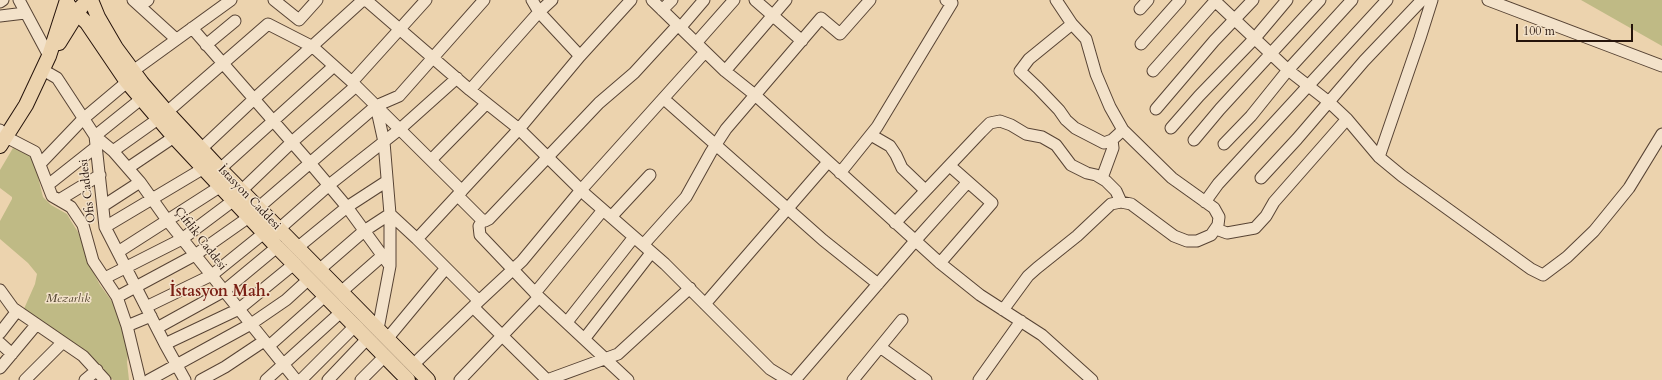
<!DOCTYPE html>
<html>
<head>
<meta charset="utf-8">
<style>
	body { margin:0 }
	#map { position:relative; width:1662px; height:380px; overflow:hidden; background:#ecd3ae; font-family:Cardo,serif }
	canvas { display:block }
	.scale { position:absolute; left:1516px; top:24px; width:117px; height:18px; box-sizing:border-box; border:2px solid #25130b; border-top:0; padding-left:5px; font-size:12px; line-height:14px; white-space:nowrap; color:#25130b; -webkit-text-stroke:3px #f3e2ca; paint-order:stroke }
</style>
</head>
<body>
<div id="map">
<canvas width="1662" height="380"></canvas>
<div class="scale">100 m</div>
</div>
<script>
const context = document.querySelector('canvas').getContext('2d');
context.lineJoin = 'round';
function fillPath(path, color) { context.fillStyle = color; context.fill(path, 'evenodd'); }
const shape = rows => new Path2D(rows.map(r => 'M' + r).join(''));
function trace(path, color, width, dash) { context.strokeStyle = color; context.lineWidth = width; context.lineCap = dash ? 'butt' : 'round'; context.setLineDash(dash || []); context.stroke(path); }
function label(font, color, halo, rows, align = 'center') {
  context.font = font + ' Cardo,serif'; context.lineWidth = 3; context.setLineDash([]); context.textBaseline = 'middle'; context.strokeStyle = halo; context.fillStyle = color; for (const [text, x, y, turn = 0] of rows) {
    context.save(); context.translate(x, y); context.rotate((+turn || 0) * Math.PI / 180); context.textAlign = isNaN(turn) ? turn : align; if (halo) context.strokeText(text, 0, 0); context.fillText(text, 0, 0); context.restore();
  }
}
const green = shape([
	[1581,0,1662,0,1662,46],
	[13,148,32,157,36,163,39,181,43,197,51,205,67,214,71,221,78,232,92,270,100,285,116,307,129,348,127,362,129,380,113,380,83,353,23,311,35,284,37,274,28,263,0,239,0,221,12,199,12,197,0,188,0,170]
]);
const minor = shape([
	[19,0,49,56],
	[133,0,176,39],
	[274,0,299,20,317,0],
	[366,0,470,90,519,129,586,195,665,264,770,369,788,380],
	[532,0,539,12,580,56],
	[652,0,725,71,755,95,940,263,980,295,1042,335,1092,380],
	[755,0,802,41],
	[1488,0,1662,66],
	[1215,1,1288,70,1329,102,1347,119,1379,157,1402,176,1531,269,1543,275,1567,257,1594,231,1629,188,1662,134],
	[0,2,3,0],
	[140,6,148,0],
	[1140,9,1148,0],
	[662,10,672,0],
	[0,16,25,13],
	[1072,24,1029,59,1020,71,1038,88,1059,110,1066,120,1075,128,1104,143,1112,140,1123,130],
	[192,28,310,163,347,207,390,266],
	[680,28,704,0],
	[696,43,734,0],
	[1141,44,1180,0],
	[206,45,235,21],
	[43,70,57,78,95,136,105,227,165,344,185,380],
	[133,71,231,0],
	[725,71,786,0],
	[1153,71,1216,0],
	[352,82,426,0],
	[470,90,539,12,552,0],
	[141,99,95,136,113,151,140,182,167,220,296,380],
	[664,99,823,240,878,284],
	[376,106,384,142,390,214,390,266,378,329],
	[1156,109,1214,41,1253,0],
	[167,112,268,24,313,47,352,82,462,191],
	[1171,128,1199,96,1255,38,1287,0],
	[0,130,6,137,35,152,52,196,71,207,83,225,93,261,117,297,127,326,140,380],
	[871,135,890,146,896,155,902,168,925,190],
	[1194,140,1220,109,1320,0],
	[1224,144,1251,116,1288,70,1352,0],
	[201,149,254,99,363,0],
	[113,151,158,119],
	[1379,157,1420,38,1432,0],
	[431,160,486,104],
	[40,164,83,119,127,82],
	[128,168,174,137],
	[220,169,334,66],
	[840,173,877,127,952,3,946,0],
	[1102,178,1113,148,1112,140],
	[1261,178,1297,139,1364,61,1422,0],
	[48,185,96,147],
	[241,191,292,142,356,86],
	[458,196,481,219,485,221,489,219,599,103,634,73,678,25],
	[59,200,100,175],
	[1205,202,1218,184,1387,0],
	[103,206,140,182],
	[258,208,376,106,399,96,484,0],
	[611,217,650,175],
	[483,220,479,226,480,235,539,297,628,380],
	[895,223,981,132,990,123,1000,121,1011,125,1026,134,1042,137,1056,145,1071,165,1087,173,1096,175,1106,181,1116,191,1121,202],
	[105,227,204,168],
	[279,229,329,185,400,129,457,78],
	[1216,229,1227,233,1255,228,1266,216,1274,202,1347,119],
	[417,239,519,129,580,56,631,0],
	[643,245,686,197,711,152,726,129,821,18,840,34,870,0],
	[297,248,347,207,387,181],
	[118,252,221,186],
	[940,263,992,203,950,166],
	[319,270,364,231,390,214,417,239,479,301],
	[105,278,182,239,234,200],
	[0,290,13,308,83,356,105,380],
	[341,292,382,256],
	[535,293,603,210],
	[117,297,195,255,249,217],
	[705,304,828,162],
	[146,307,212,275,264,233],
	[473,307,547,380],
	[1003,310,1028,276,1037,268,1077,236,1111,204,1121,202,1131,204,1174,236,1187,241,1197,241,1211,235,1218,225,1219,217,1214,208,1172,178,1123,130,1110,107,1096,74,1086,39,1072,24,1056,0],
	[567,322,634,237],
	[127,326,151,316],
	[157,328,224,291,277,247],
	[0,333,17,311],
	[585,338,651,253],
	[387,339,446,268],
	[0,343,12,354],
	[165,344,239,309,294,264],
	[269,346,325,296],
	[880,347,926,380],
	[413,365,479,301,522,261,581,190,705,52],
	[0,368,36,325],
	[25,380,62,343],
	[85,380,97,370],
	[149,380,251,324,286,300,309,279],
	[201,380,225,367,264,341],
	[266,380,341,312],
	[301,380,355,326],
	[328,380,367,339],
	[361,380,385,356],
	[460,380,539,297],
	[547,380,618,354,690,288],
	[795,380,915,241,967,183],
	[853,380,902,320],
	[979,380,1021,321]
]);
const major = shape([
	[91,0,98,17,116,48,142,83,167,112,220,169,428,380],
	[66,3,87,23,127,82,174,137,277,247,408,380],
	[59,43,82,6],
	[0,146,26,105,49,56,67,0]
]);
const streetNames = [
	["Ofis Caddesi",88,191,-97],
	["İstasyon Caddesi",249,198,46],
	["Çiftlik Caddesi",200,239,52]
];
const parkNames = [
	["Mezarlık",68,299]
];
const districtNames = [
	["İstasyon Mah.",220,292]
];
fillPath(green, '#bfba85');
trace(minor, '#574334', 13);
trace(major, '#25130b', 16);
trace(minor, '#f3e2ca', 11);
trace(major, '#ecd3ae', 14);
label('12px', '#25130b', '#f3e2ca', streetNames);
label('italic 12px', '#534530', '#f3e2ca', parkNames);
label('bold 16px', '#7a1f14', '#f3e2ca', districtNames);
</script>
</body>
</html>
